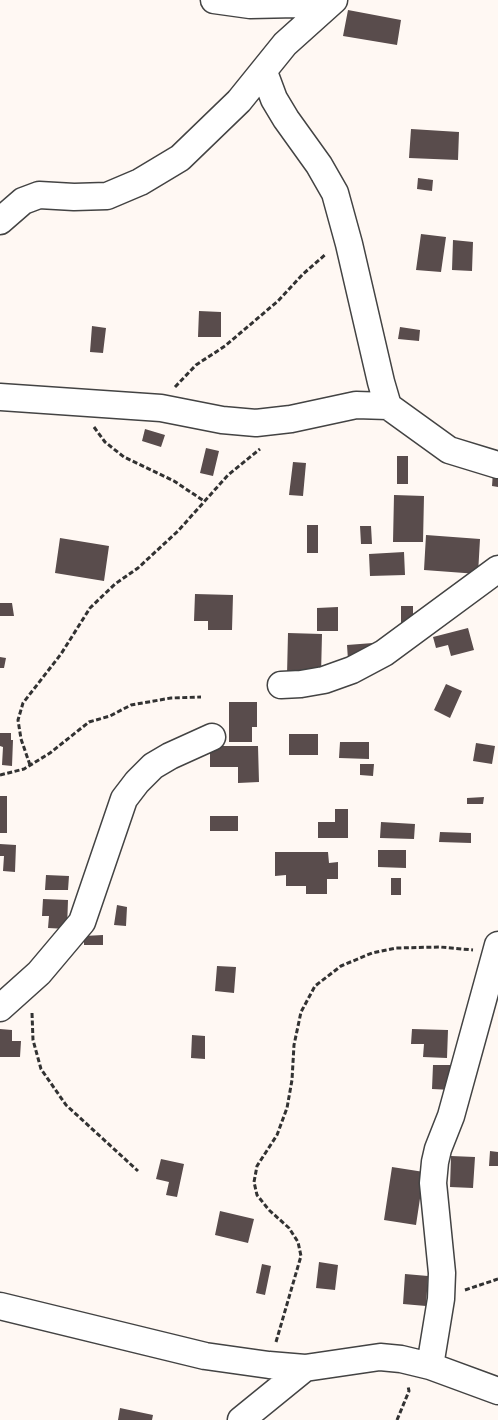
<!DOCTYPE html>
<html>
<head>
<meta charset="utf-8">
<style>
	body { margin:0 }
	canvas { display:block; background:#fff8f3 }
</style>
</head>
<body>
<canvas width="498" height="1420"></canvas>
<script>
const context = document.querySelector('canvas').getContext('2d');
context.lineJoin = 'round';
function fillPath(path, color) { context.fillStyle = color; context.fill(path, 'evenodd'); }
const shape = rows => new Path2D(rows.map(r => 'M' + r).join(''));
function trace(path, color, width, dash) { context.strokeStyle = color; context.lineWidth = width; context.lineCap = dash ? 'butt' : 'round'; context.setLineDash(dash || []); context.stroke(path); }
const building = shape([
	[348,10,401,20,397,45,343,36],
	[411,129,459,132,458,160,409,158],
	[418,178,433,180,432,191,417,189],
	[421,234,446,237,441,272,416,270],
	[453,240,473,242,472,271,452,270],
	[199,311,221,312,221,337,198,337],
	[92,326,106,328,103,353,90,352],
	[400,327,420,330,419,341,398,339],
	[145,429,165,435,161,447,142,441],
	[206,448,219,451,213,476,200,473],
	[397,456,408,456,408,484,397,484],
	[293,462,306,463,303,496,289,495],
	[493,472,498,472,498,487,492,486],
	[394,495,424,496,423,542,393,542],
	[307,525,318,525,318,553,307,553],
	[360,526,371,526,372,544,361,544],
	[426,535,480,539,478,574,424,570],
	[60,538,109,546,104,581,55,573],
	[404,552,405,575,370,576,369,554],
	[195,594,233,595,232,630,208,630,208,621,194,621],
	[0,603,12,603,14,616,0,616],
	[401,606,413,606,413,623,401,623],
	[338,607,338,631,317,631,317,608],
	[468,628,474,650,451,656,448,645,436,648,433,637],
	[288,633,322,634,321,675,287,675],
	[373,643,374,658,348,660,347,645],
	[0,657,6,658,4,668,0,668],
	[446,684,462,691,450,718,434,710],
	[229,702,257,702,257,727,252,727,252,742,229,742],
	[0,733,11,733,11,740,13,740,12,766,2,765,3,747,0,746],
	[289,734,318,734,318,755,289,755],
	[340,742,369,742,369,759,339,758],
	[476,743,495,746,492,764,473,761],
	[210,746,258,746,259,782,238,783,238,767,210,767],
	[360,764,374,764,373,776,360,775],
	[0,796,7,796,7,833,0,833],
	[484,797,483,804,467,804,467,798],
	[335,809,348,809,348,838,318,838,318,822,335,822],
	[210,816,238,816,238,831,210,831],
	[381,822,415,824,414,839,380,838],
	[440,832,471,833,471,843,439,842],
	[0,844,16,845,15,872,3,871,4,856,0,856],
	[378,850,406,850,406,868,378,867],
	[275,852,328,852,329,863,338,862,338,879,327,879,327,894,306,894,306,886,286,886,286,875,275,876],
	[46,875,69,876,68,890,45,890],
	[391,878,401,878,401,895,391,895],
	[43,899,68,900,67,929,48,928,49,916,42,916],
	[117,905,127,907,126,926,114,925],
	[103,935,103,945,84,945,84,936],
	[217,966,236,967,234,993,215,991],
	[0,1029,12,1030,12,1041,21,1041,20,1057,0,1057],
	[412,1029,448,1030,447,1058,423,1057,424,1044,411,1044],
	[192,1035,205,1036,205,1059,191,1058],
	[433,1065,453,1065,452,1090,432,1089],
	[490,1151,498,1152,498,1166,489,1166],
	[451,1156,475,1157,473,1188,450,1187],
	[161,1159,184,1164,177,1197,166,1195,169,1182,156,1179],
	[392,1167,424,1172,416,1225,384,1220],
	[220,1211,254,1219,248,1243,215,1235],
	[319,1262,338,1265,335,1290,316,1288],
	[262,1264,271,1266,265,1295,256,1293],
	[405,1274,428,1276,426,1306,403,1304],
	[120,1408,153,1415,152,1420,118,1420]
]);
const path = shape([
	[175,387,196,365,225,346,278,301,303,274,326,254],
	[94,427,105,442,124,457,174,481,204,501],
	[30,765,21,739,18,720,23,703,61,654,90,608,115,584,138,568,178,531,228,475,260,449],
	[0,775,24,769,50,753,89,722,110,716,131,705,171,698,201,697],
	[32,1013,33,1040,41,1069,66,1105,138,1171],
	[465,1290,498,1279],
	[276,1342,301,1256,298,1242,289,1228,269,1210,257,1195,254,1182,257,1166,277,1135,287,1108,292,1080,294,1045,301,1012,315,986,341,966,372,953,396,948,440,947,473,950],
	[397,1420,409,1391,408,1386]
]);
const minor = shape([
	[214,0,250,5,297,4,331,0],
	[264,72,274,99,286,119,319,165,335,193,349,244,381,382,388,406],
	[0,221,23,201,39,195,74,197,107,196,140,182,180,158,239,101,285,44,334,0],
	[0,397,161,408,222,420,256,423,291,419,356,405,388,406,449,450,498,465],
	[281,685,301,684,324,680,352,670,384,653,498,569],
	[0,1008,39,973,82,922,124,799,137,782,153,766,170,756,212,737],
	[0,1306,205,1356,269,1365,305,1368,380,1357,401,1359,430,1366,498,1391],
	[430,1366,441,1299,442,1273,433,1183,435,1162,438,1149,451,1116,498,945],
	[241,1420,305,1368]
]);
fillPath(building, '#594c4c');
trace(minor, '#434343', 29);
trace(path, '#323232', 3, [5, 2.5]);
trace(minor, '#fff', 26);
</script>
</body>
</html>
